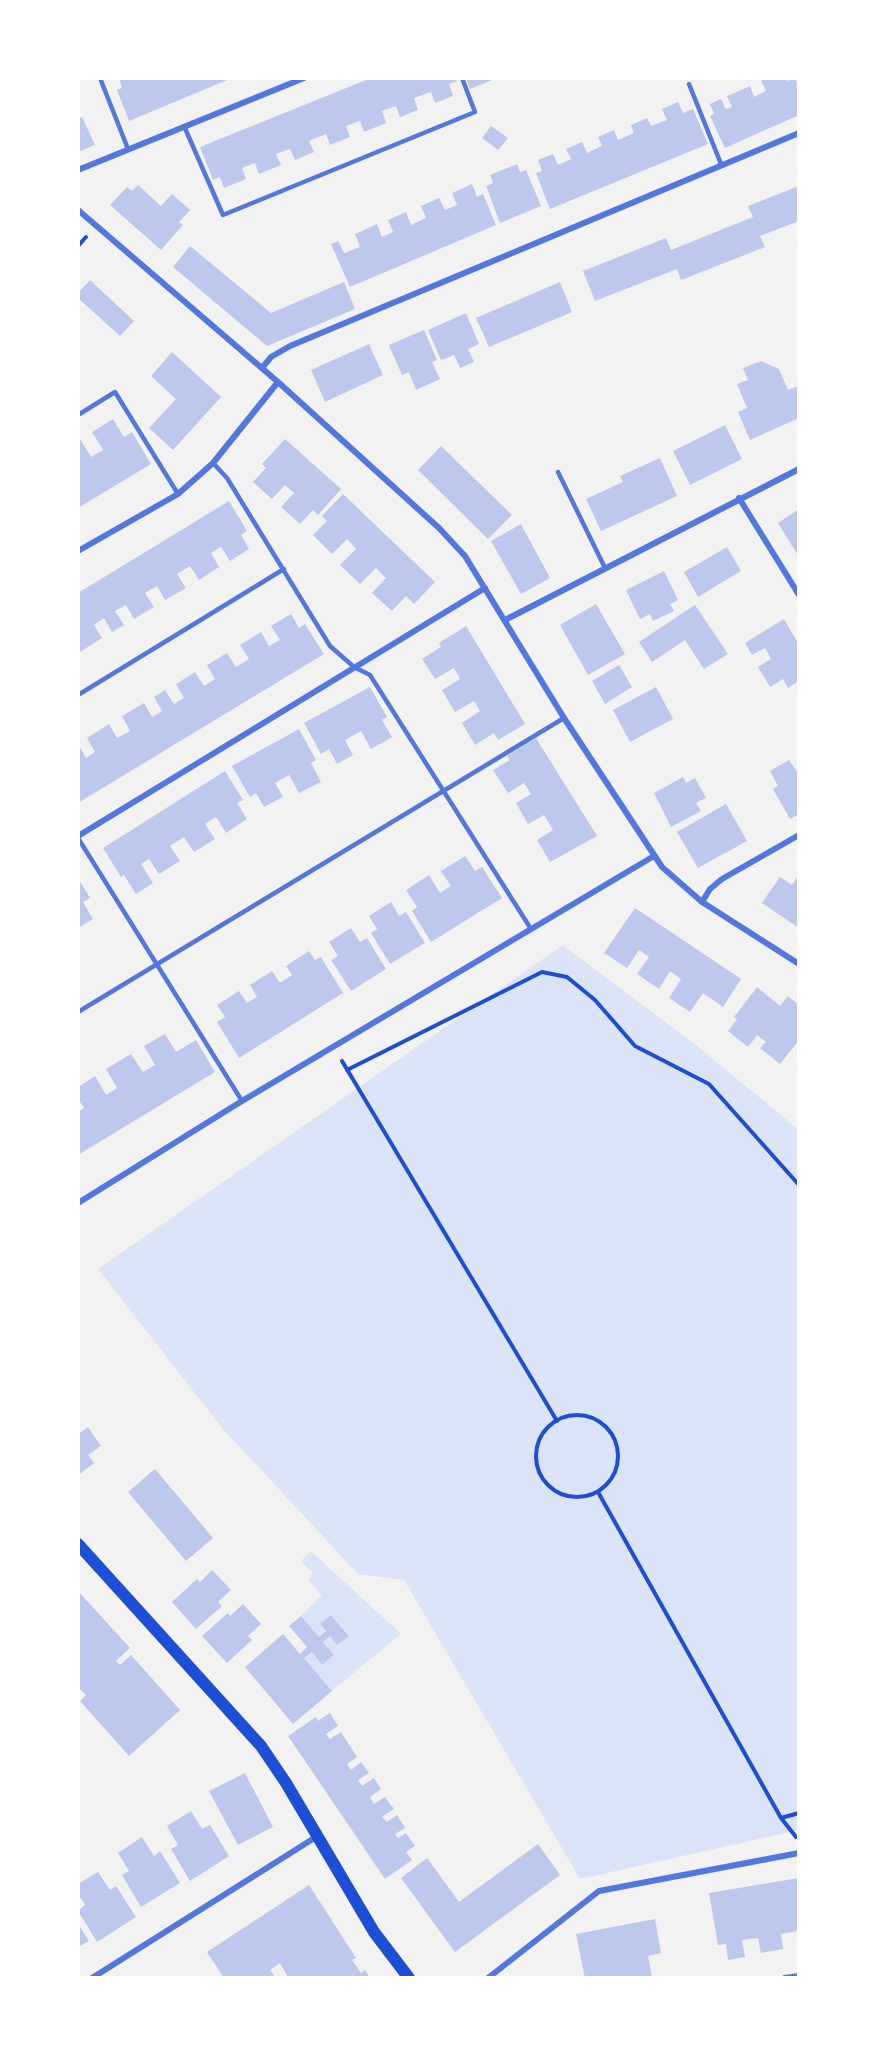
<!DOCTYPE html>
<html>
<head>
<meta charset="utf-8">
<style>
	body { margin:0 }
	#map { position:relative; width:877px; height:2056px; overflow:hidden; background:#f2f2f2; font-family:Jost,sans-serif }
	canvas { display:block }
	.frame { position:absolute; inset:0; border:80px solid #fff; pointer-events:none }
</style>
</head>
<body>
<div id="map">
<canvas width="877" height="2056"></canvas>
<div class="frame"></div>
</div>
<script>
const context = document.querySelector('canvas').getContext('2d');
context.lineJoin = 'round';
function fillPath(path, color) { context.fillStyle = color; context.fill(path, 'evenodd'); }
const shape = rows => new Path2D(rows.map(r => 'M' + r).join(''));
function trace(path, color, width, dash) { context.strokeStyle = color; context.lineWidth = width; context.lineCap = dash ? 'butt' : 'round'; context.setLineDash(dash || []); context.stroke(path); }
const green = shape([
	[563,945,697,1046,799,1130,799,1830,580,1879,404,1580,358,1574,222,1428,98,1269],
	[311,1551,401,1634,332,1691,304,1658,312,1652,322,1665,334,1655,323,1642,330,1636,338,1645,349,1635,331,1615,320,1624,326,1631,319,1637,301,1616,322,1595,308,1580,313,1573,301,1561]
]);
const building = shape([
	[119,78,143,79,232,78,129,121,117,90,122,88],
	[371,78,455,78,457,81,449,84,453,96,435,103,431,92,414,98,418,110,400,117,396,106,382,111,386,123,364,132,360,121,346,126,350,137,330,145,326,134,309,141,314,152,295,160,290,149,276,154,281,165,259,174,255,163,242,168,246,179,224,188,220,177,213,180,200,147],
	[466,78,497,78,470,89],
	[768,78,787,78,788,81,795,78,799,87,799,115,725,148,710,116,714,114,710,104,721,99,726,109,732,107,727,96,750,86,754,97,766,91,761,81],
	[678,102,683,113,693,109,708,144,550,209,536,173,542,171,538,160,553,154,558,165,571,159,566,149,582,142,587,153,602,146,598,137,614,130,618,140,634,133,631,125,647,118,651,126,667,120,662,109],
	[82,117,95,145,78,152,78,119],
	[491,126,508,138,498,150,482,138],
	[517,164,520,172,526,170,541,206,500,223,486,186,493,183,490,175],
	[472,184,477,197,483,194,496,225,350,287,331,244,338,241,344,253,360,247,355,234,377,224,382,237,393,232,388,220,406,212,411,225,426,218,421,206,439,198,445,210,457,205,452,193],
	[138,185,161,206,172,194,190,210,179,222,183,225,161,250,110,205,127,187,132,191],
	[799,186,799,221,760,236,765,247,681,280,677,269,595,301,583,271,666,238,671,250,753,217,748,206],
	[190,246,271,313,344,282,355,309,267,346,173,267],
	[90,280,134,321,120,336,78,298,78,293],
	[560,282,572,312,489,347,476,318],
	[466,313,479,344,468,349,474,362,460,368,454,355,441,360,428,330],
	[424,330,437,360,432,362,440,379,416,390,409,372,402,375,389,345],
	[369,344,383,375,325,402,311,370],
	[172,352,221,397,173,450,149,428,176,399,151,376],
	[761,361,779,369,788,390,798,386,799,418,750,440,738,412,747,408,737,384,748,380,743,368],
	[113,419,124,437,132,432,151,464,78,508,78,441,80,439,91,457,103,450,92,432],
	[725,425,742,459,690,485,673,451],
	[285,439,341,489,318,515,313,510,300,524,281,507,294,493,285,485,272,499,253,482,266,468,262,464],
	[441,446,512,515,488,539,418,470],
	[660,458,677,496,601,531,586,499,623,482,620,476],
	[343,494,435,582,414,604,406,596,392,611,372,593,386,578,376,568,360,584,340,565,356,549,347,539,332,554,313,535,327,521,322,516],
	[229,501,247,531,241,535,249,549,230,561,221,547,211,553,219,567,199,580,190,566,177,574,186,588,165,600,157,586,145,593,154,607,134,619,126,605,115,611,124,625,112,632,104,618,94,625,102,638,80,652,78,648,78,593],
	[799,509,799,557,778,523],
	[521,524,550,578,521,594,491,541],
	[727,547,741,571,698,597,684,572],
	[664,571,678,600,670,604,674,611,653,621,650,614,640,619,626,590],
	[596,604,625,654,588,675,560,625],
	[695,605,728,654,704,669,685,640,652,662,639,642],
	[291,614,299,628,305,624,324,654,78,803,78,744,86,758,95,752,87,738,109,724,117,738,130,731,122,716,144,703,152,717,162,711,154,697,165,690,174,704,184,698,176,684,195,672,204,686,215,679,207,665,227,653,236,667,249,659,240,645,261,632,269,646,280,640,271,626],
	[784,619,799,645,799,681,788,688,783,679,770,687,758,667,771,659,765,648,752,655,745,643],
	[466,626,525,724,498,740,494,733,475,745,462,723,480,711,474,701,455,712,442,690,460,679,454,668,435,679,422,659,441,647,439,643],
	[619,665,632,687,605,704,592,681],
	[370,687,387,717,382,720,392,737,371,749,361,731,345,740,353,755,337,764,329,749,321,754,304,723],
	[656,687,673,719,630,742,613,710],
	[299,729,316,760,311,763,321,782,299,793,289,775,275,783,283,797,264,807,256,793,250,797,232,766],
	[536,738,597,836,550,862,537,840,553,830,544,815,528,824,516,803,531,794,524,783,508,793,493,770,510,760,507,756],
	[789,760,799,774,799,814,790,819,773,789,778,786,770,771],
	[225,771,243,800,237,803,247,819,226,833,216,817,205,824,215,839,194,852,184,837,170,846,180,861,159,874,149,859,141,864,153,883,136,894,124,875,121,877,103,848],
	[683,777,686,783,695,778,706,798,696,803,701,811,671,827,654,793],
	[726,804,747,841,698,868,677,832],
	[465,856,475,871,482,867,502,898,431,942,412,911,417,907,406,890,429,875,440,893,451,886,441,871],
	[799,874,799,928,762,903,780,877,792,885],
	[78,878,90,898,83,902,93,919,78,928],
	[391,902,399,916,406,912,425,943,390,964,371,933,377,929,369,916],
	[635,908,741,979,723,1007,703,993,690,1012,669,998,681,979,670,971,659,989,637,974,649,957,639,950,627,968,604,953],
	[351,928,360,942,367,938,386,969,351,991,331,960,338,956,329,942],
	[309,951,315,960,321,957,343,993,239,1058,217,1022,225,1017,217,1005,239,991,247,1003,257,997,250,985,272,971,280,983,292,975,286,966],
	[757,987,780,1006,788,996,799,1005,799,1040,780,1064,760,1048,766,1042,757,1035,748,1047,728,1031,737,1019,734,1017],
	[165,1034,176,1052,196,1040,215,1072,78,1155,78,1112,84,1108,78,1099,78,1087,95,1076,106,1095,117,1088,106,1069,131,1054,143,1072,155,1065,144,1046],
	[88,1427,101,1446,88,1455,94,1463,78,1475,78,1434],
	[155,1469,213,1538,186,1561,128,1492],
	[212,1570,231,1590,218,1602,222,1606,196,1629,172,1602,197,1579,200,1582],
	[78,1591,130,1648,116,1661,120,1665,131,1655,180,1710,129,1756,80,1701,86,1695,78,1687],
	[243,1604,261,1624,248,1636,252,1640,227,1663,202,1636,228,1613,230,1616],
	[331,1615,349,1636,337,1645,330,1636,323,1642,334,1655,322,1665,312,1652,304,1658,332,1691,293,1724,245,1667,283,1634,300,1654,307,1647,289,1626,301,1616,319,1637,326,1631,320,1624],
	[330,1713,338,1726,326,1734,330,1739,341,1732,357,1757,347,1764,351,1770,361,1762,369,1773,358,1780,362,1786,374,1778,381,1789,370,1797,374,1804,385,1797,394,1809,382,1817,387,1822,397,1815,405,1828,395,1834,398,1838,406,1833,415,1846,406,1852,412,1860,385,1879,288,1736,316,1717,318,1721],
	[245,1773,273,1827,238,1845,209,1791],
	[191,1811,202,1829,210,1825,229,1856,190,1881,171,1849,178,1845,167,1826],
	[142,1837,154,1856,160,1851,180,1883,141,1907,122,1875,129,1871,118,1853],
	[538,1844,560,1875,455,1952,401,1878,427,1858,459,1902],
	[98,1872,110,1890,116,1886,136,1917,97,1942,78,1911,85,1905,78,1894,78,1884],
	[799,1878,799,1931,781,1934,783,1949,761,1953,758,1938,742,1940,745,1957,728,1960,726,1944,718,1945,709,1893],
	[309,1885,356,1958,352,1960,361,1973,365,1970,370,1978,286,1978,288,1977,280,1963,270,1970,276,1978,224,1978,207,1952],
	[655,1919,661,1953,648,1956,652,1978,585,1978,576,1934],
	[78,1924,89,1941,78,1947]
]);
const path = shape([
	[78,246,86,237],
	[342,1061,557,1421],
	[347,1070,542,972,567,977,595,1000,635,1046,709,1084,799,1185],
	'536 1456a41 41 0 1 1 82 0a41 41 0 1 1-82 0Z',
	[598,1492,781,1818,796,1837],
	[781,1818,799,1813]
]);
const service = shape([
	[100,78,128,149],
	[689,84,721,164],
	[184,126,223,215,475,112,462,78],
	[78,415,115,392,178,494],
	[213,463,227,478,330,646,354,667,370,675,531,929],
	[558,472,605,568],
	[78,695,284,569],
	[78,838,242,1101],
	[78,1012,564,718]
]);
const minor = shape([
	[78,170,304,78],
	[78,210,278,382,439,528,465,556,564,718,662,867,702,902,799,964],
	[262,368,271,357,290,346,799,133],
	[739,498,799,595],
	[78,551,178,494,213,463,278,382],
	[505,620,799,469],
	[78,836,485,588],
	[702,902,710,889,722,879,799,835],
	[78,1203,242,1101,654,856],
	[92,1978,316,1837],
	[488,1978,599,1891,799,1853],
	[785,1978,799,1976]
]);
const secondary = shape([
	[78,1544,261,1746,286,1783,374,1932,409,1978]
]);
fillPath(green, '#dbe4f7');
fillPath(building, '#bdc9ec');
trace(path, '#1d4ed8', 4);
trace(service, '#5277de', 4.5);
trace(minor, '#5277de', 6);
trace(secondary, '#1d4ed8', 12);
</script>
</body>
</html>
